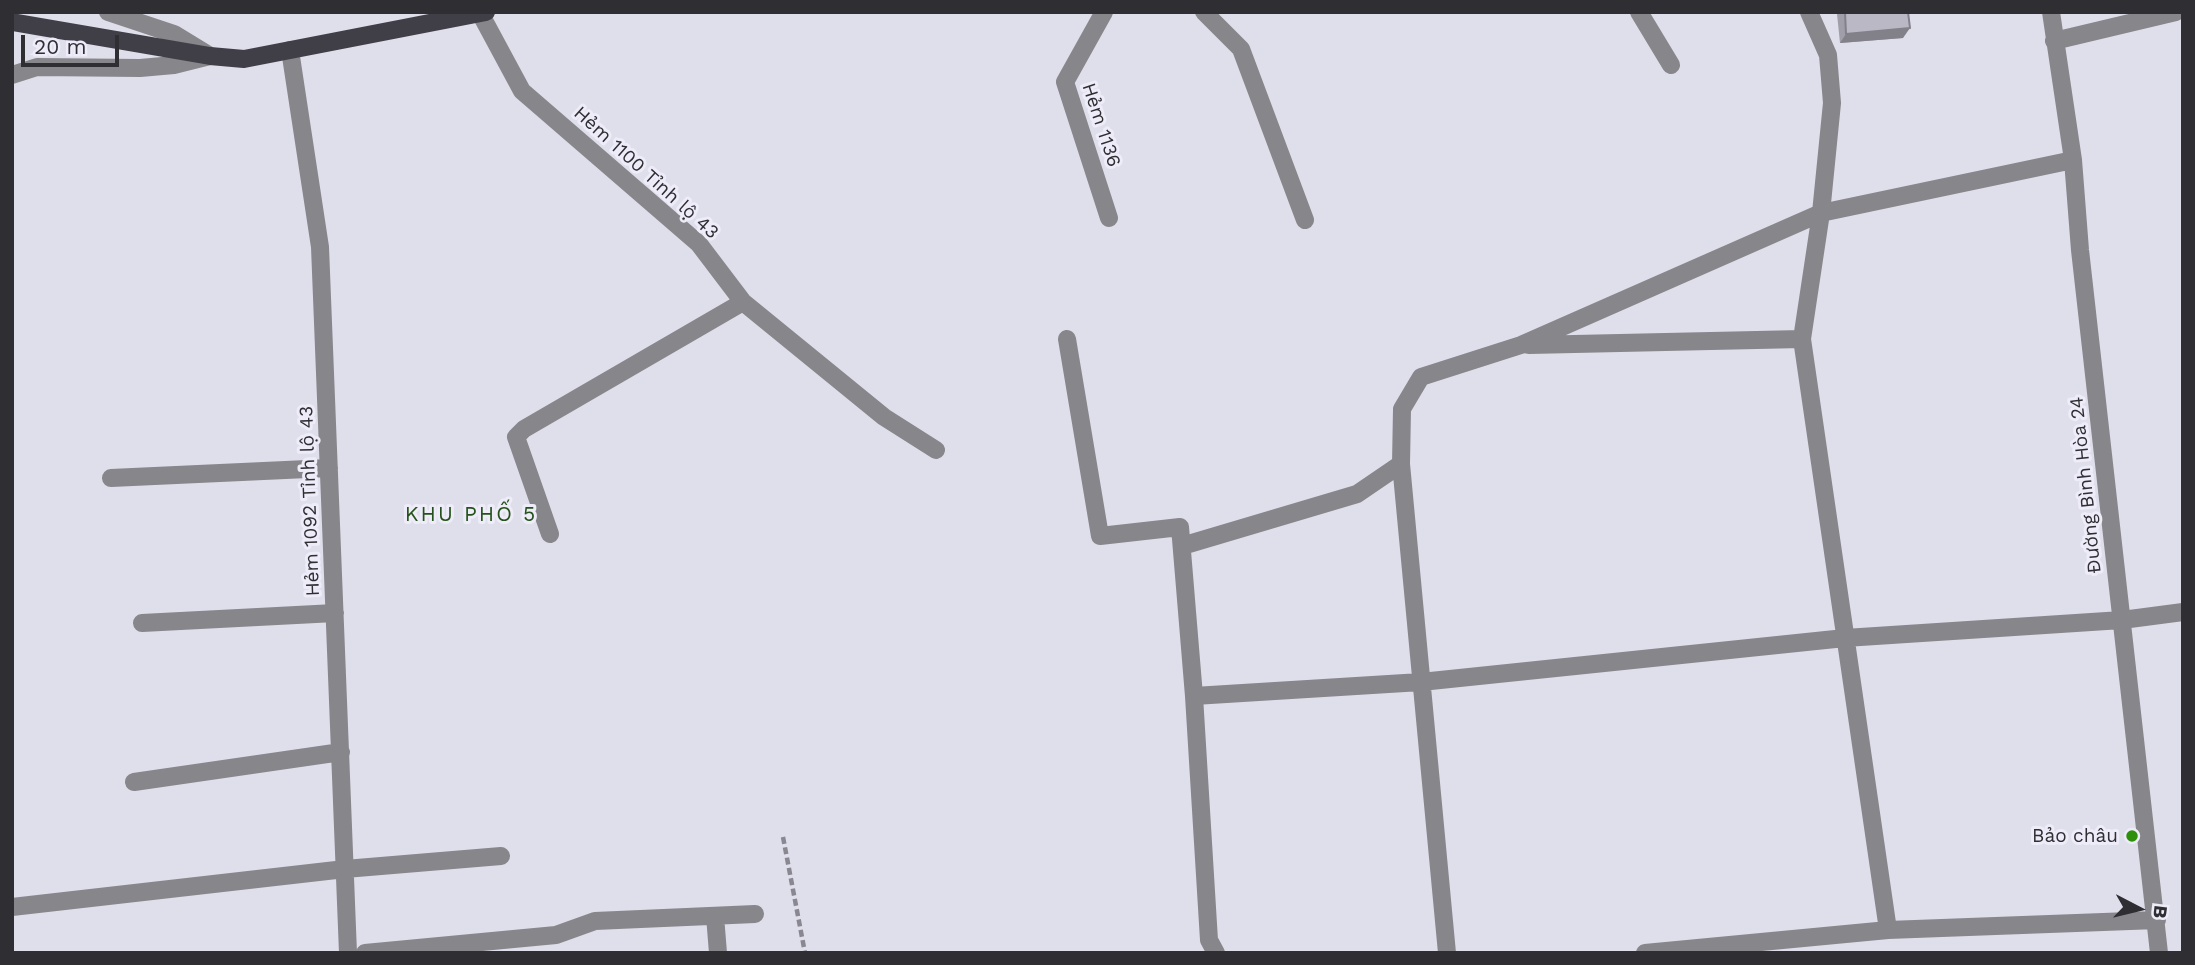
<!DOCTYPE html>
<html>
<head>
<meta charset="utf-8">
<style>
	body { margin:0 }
	#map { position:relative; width:2195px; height:965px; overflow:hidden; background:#dfdeeb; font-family:"Work Sans",sans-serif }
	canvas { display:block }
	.frame { position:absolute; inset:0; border:14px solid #2f2e33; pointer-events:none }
	.north { position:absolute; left:2104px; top:874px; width:70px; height:70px; -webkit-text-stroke:5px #edecf8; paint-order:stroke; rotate:97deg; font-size:19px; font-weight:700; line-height:28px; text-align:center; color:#2f2e33 }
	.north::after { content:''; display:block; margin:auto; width:24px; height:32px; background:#2f2e33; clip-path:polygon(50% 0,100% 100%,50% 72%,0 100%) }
	.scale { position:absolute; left:21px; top:35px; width:98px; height:32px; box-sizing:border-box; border:4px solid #2f2e33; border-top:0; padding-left:9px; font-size:21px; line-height:24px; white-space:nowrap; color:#2f2e33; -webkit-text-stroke:5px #edecf8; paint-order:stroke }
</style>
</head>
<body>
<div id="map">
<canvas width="2195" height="965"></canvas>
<div class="frame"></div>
<div class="north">B</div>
<div class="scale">20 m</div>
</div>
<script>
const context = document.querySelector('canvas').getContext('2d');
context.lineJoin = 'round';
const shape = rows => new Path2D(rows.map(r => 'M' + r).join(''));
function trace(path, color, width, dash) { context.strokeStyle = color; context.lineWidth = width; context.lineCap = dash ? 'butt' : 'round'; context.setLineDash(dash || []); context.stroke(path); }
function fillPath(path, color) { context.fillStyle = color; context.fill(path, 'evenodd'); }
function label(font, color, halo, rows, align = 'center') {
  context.font = font + ' "Work Sans",sans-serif'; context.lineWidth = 6; context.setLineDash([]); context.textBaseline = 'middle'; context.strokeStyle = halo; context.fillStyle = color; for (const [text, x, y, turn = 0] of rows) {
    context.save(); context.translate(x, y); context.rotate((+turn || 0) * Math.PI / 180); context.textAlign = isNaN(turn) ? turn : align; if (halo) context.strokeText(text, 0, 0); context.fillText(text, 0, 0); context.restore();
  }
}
const path = shape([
	[783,837,805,953]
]);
const minor = shape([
	[108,12,174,34,210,56],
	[1104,12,1065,82,1109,218],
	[1204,12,1241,49,1305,220],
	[1639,12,1671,65],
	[1809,12,1828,55,1832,103,1821,213,1802,339,1888,930],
	[2051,12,2073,160,2080,250,2159,953],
	[480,13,522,91,699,244,743,302,884,417,936,450],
	[2054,41,2176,12],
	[290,50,320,247,348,953],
	[12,75,37,67,140,68,174,65,210,56],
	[1067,339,1100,536,1180,527,1194,696,1209,940,1216,953],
	[1529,345,1802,339],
	[111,478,329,468],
	[550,534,516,437,524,429,743,302],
	[1182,546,1357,494,1401,464],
	[142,623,335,613],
	[1194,696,1421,682,1845,638,2122,620,2183,612],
	[134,782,341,752],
	[12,907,345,869,501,856],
	[715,916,718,953],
	[365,953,556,935,595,921,755,914],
	[1447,953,1401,464,1402,409,1421,377,1521,345,1821,213,2073,160],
	[1645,953,1888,930,2157,920]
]);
const major = shape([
	[12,22,210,56,244,59,486,12]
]);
const wall = shape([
	[1838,12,1908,12,1903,38,1840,43,1837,14]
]);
const shadedWall = shape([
	[1910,28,1903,38,1840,43,1846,34]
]);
const building = shape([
	[1845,12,1908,12,1910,28,1846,34,1845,12]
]);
const markers = [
	[2132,836,7,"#2e900a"]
];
const streetNames = [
	["Hẻm 1136",1101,125,72],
	["Hẻm 1100 Tỉnh lộ 43",646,173,42],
	["Đường Bình Hòa 24",2086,485,-96],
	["Hẻm 1092 Tỉnh lộ 43",310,501,-92]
];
const poiNames = [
	["Bảo châu",2118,836]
];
const neighbourhoodNames = [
	["KHU PHỐ 5",471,515]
];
trace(path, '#898891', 4.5, [7, 3.5]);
trace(minor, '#87868b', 18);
trace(major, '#403f47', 18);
fillPath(wall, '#9f9ea9');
fillPath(shadedWall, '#828189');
fillPath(building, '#b9b8c4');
trace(building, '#828189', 2);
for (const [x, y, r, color] of markers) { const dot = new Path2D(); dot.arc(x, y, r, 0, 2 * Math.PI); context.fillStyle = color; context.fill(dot); trace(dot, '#edecf8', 2.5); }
label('19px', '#2f2e33', '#edecf8', streetNames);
label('19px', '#2f2e33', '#edecf8', poiNames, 'right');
context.letterSpacing = '2px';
label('21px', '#25521a', '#edecf8', neighbourhoodNames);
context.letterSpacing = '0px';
</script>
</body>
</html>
